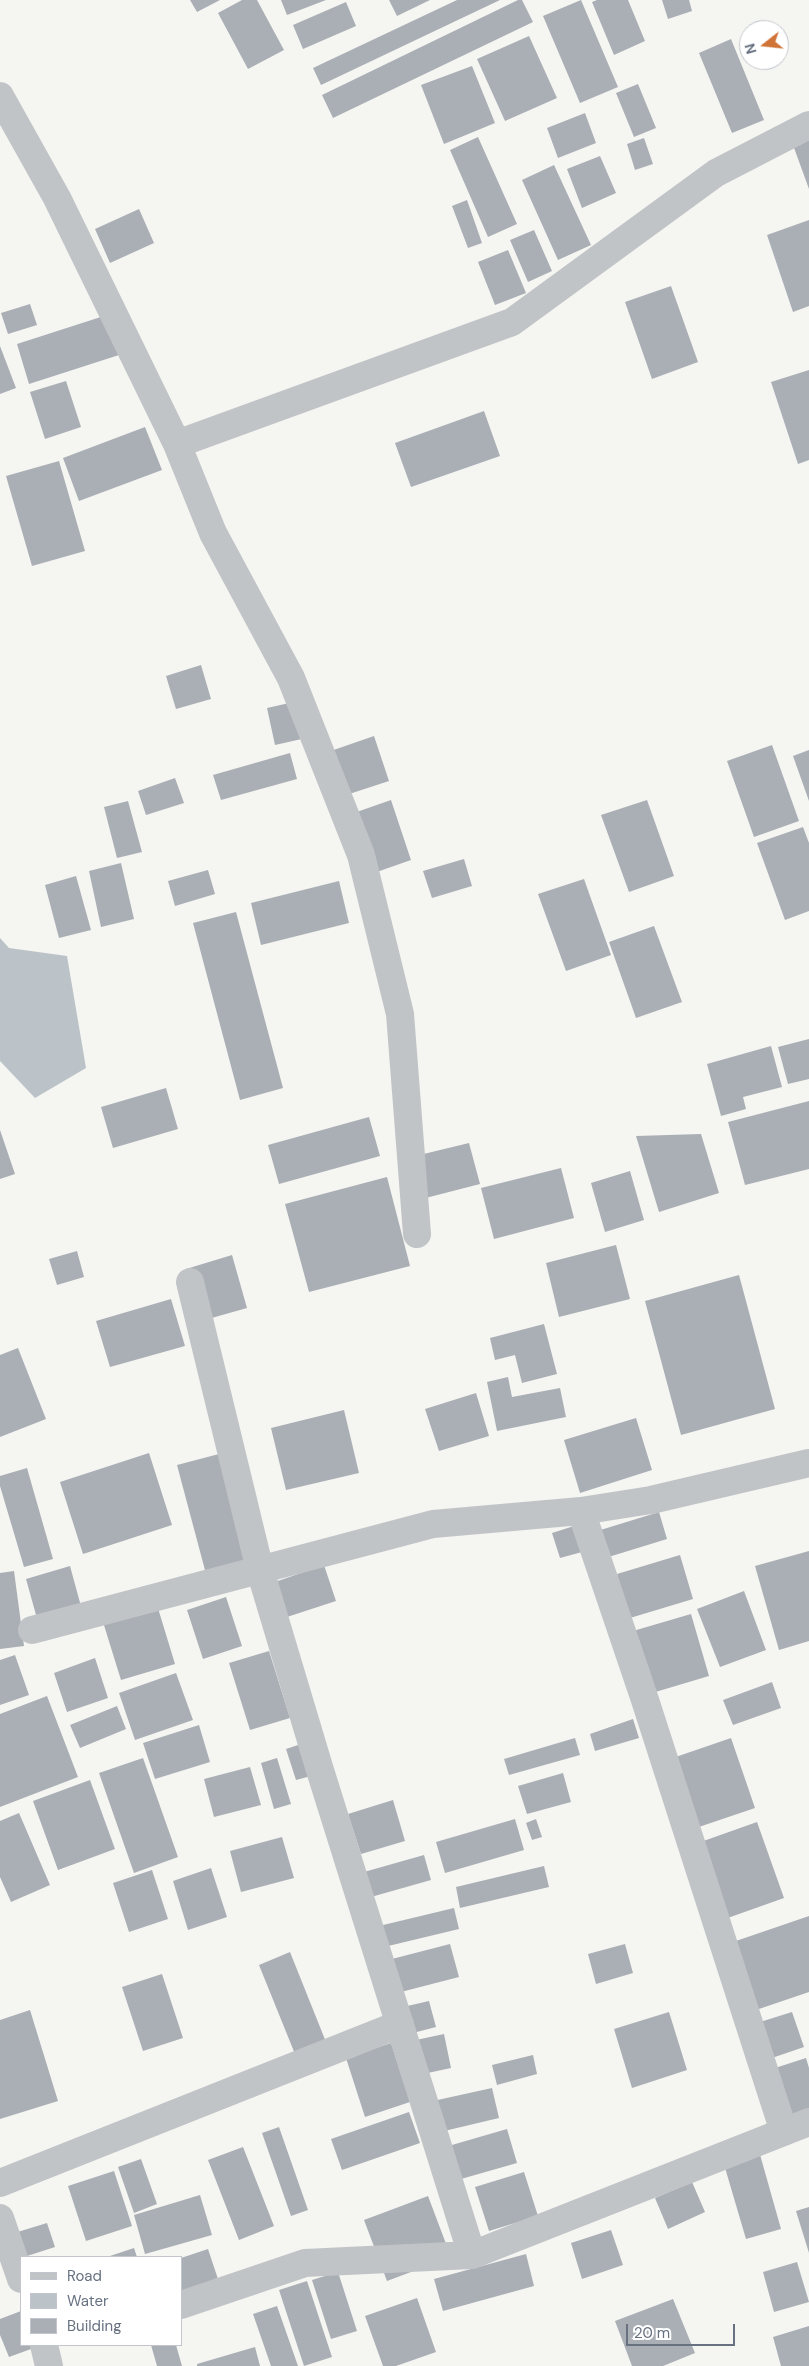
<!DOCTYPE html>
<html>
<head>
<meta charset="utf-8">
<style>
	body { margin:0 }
	#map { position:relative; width:809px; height:2366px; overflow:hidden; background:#f5f5f2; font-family:"DM Sans",sans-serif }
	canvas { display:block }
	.legend { position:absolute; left:20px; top:2256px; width:162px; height:90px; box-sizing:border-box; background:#fff; border:1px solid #c2c6cc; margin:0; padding:6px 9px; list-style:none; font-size:15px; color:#677180 }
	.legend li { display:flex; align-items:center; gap:10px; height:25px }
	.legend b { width:25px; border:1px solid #c2c6cc }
	.north { position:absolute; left:739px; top:20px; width:50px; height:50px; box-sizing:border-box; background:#fff; border:1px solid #c2c6cc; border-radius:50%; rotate:254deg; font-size:14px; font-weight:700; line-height:20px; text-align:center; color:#677180 }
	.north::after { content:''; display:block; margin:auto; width:18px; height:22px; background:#d07337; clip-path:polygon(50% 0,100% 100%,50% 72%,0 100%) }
	.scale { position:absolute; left:626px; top:2324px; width:109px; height:22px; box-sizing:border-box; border:2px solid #677180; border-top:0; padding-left:6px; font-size:15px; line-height:18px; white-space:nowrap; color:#677180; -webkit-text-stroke:4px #fff; paint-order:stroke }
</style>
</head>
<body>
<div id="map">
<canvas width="809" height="2366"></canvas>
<ul class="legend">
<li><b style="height:6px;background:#c1c4c7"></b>Road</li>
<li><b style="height:14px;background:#bbc3c8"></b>Water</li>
<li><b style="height:14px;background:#aaafb5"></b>Building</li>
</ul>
<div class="north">N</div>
<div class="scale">20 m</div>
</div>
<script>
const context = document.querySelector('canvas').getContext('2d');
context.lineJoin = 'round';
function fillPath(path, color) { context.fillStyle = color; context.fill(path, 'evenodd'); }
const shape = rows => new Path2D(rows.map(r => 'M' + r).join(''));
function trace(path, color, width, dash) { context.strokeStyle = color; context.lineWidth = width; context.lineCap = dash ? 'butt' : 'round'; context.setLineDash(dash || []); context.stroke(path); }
const water = shape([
	[0,938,9,948,67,956,86,1068,35,1098,0,1061]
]);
const building = shape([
	[190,0,220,0,197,12],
	[242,0,257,0,284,50,248,69,218,13],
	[281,0,326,0,287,15],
	[389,0,430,0,397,16],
	[457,0,500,0,321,85,313,68],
	[518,0,522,0,533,22,333,118,322,95],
	[581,0,618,87,580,103,543,16],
	[597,0,628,0,645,41,614,55,592,2],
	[662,0,689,0,692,11,668,19],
	[346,2,356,26,303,49,293,25],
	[529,36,557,98,505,121,477,59],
	[731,39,764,120,732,133,699,53],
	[472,66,495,123,444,144,421,85],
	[638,84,656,128,634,137,616,93],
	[585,113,596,143,558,158,547,128],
	[478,137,517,224,488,237,450,150],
	[644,138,653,164,635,170,627,144],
	[809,139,809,189,793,145],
	[600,156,616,193,582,208,567,169],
	[554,165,591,245,558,260,522,180],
	[467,200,482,243,468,248,452,206],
	[139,209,154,243,110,263,95,229],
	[809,220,809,306,793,312,767,235],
	[534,230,552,271,528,282,510,240],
	[508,250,526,293,495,305,478,262],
	[671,286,698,362,652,379,625,302],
	[30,304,37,325,8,334,1,313],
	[107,315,119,355,29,384,17,344],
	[0,346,16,388,0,394],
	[809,370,809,460,798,464,771,382],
	[66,381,81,427,45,439,30,392],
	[484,411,500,456,411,487,395,443],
	[145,427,162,470,79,501,63,458],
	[59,461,85,551,32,566,6,476],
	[201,665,211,699,176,709,166,676],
	[307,699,315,736,275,745,267,708],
	[374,736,389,781,340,797,325,753],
	[772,745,799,821,754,837,727,761],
	[809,750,809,801,793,756],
	[290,753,297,779,221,800,213,775],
	[175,778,184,803,146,815,138,791],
	[391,800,411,860,371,874,351,814],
	[647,800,674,876,629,892,601,815],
	[128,801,142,852,117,858,104,807],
	[803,827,809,843,809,911,785,920,757,843],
	[464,859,472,886,432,898,423,871],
	[121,863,134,919,101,927,89,871],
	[208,870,215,894,175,906,168,881],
	[76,876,91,930,59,938,45,885],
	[584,879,611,955,566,971,538,894],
	[339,881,349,923,261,945,251,903],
	[236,912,283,1088,240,1100,193,923],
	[654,926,682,1002,636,1018,609,942],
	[809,1039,809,1079,788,1084,778,1047],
	[771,1046,782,1087,743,1097,746,1109,721,1116,707,1064],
	[166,1088,178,1129,113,1148,101,1107],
	[809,1101,809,1169,745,1185,728,1122],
	[369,1117,380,1156,279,1184,268,1145],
	[0,1130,15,1174,0,1179],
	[701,1134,719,1193,659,1212,636,1136],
	[469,1143,480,1184,414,1201,403,1159],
	[561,1168,574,1218,494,1239,481,1188],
	[630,1171,644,1220,605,1232,591,1183],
	[387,1177,410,1266,309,1292,285,1204],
	[616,1245,630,1299,559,1317,546,1263],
	[77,1251,84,1277,57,1285,49,1259],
	[232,1255,247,1308,201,1321,186,1269],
	[739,1275,775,1409,681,1435,645,1301],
	[171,1299,185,1346,110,1367,96,1321],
	[544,1324,557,1374,522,1383,515,1355,495,1360,490,1338],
	[18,1348,46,1419,0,1437,0,1355],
	[508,1377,512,1397,560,1388,566,1417,497,1431,487,1382],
	[476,1393,489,1436,439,1451,425,1409],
	[344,1410,359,1473,286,1490,271,1428],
	[636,1418,652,1470,580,1493,564,1440],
	[149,1453,172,1525,83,1554,60,1482],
	[219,1454,252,1578,210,1589,177,1465],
	[27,1468,53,1559,24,1567,0,1486,0,1476],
	[659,1512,667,1539,602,1559,594,1532],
	[574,1526,582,1552,560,1558,552,1533],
	[809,1551,809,1641,779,1650,755,1566],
	[680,1555,693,1599,630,1618,617,1574],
	[324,1565,336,1601,287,1617,275,1582],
	[70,1566,82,1610,38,1622,26,1579],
	[14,1571,24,1646,0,1649,0,1573],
	[744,1591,766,1650,720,1667,697,1609],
	[226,1597,242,1646,203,1659,187,1610],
	[157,1605,175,1664,121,1680,103,1622],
	[691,1614,709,1676,652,1693,633,1631],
	[269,1651,290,1718,250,1730,229,1663],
	[15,1655,29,1695,0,1705,0,1660],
	[95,1658,108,1698,67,1712,54,1673],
	[176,1673,193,1720,135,1740,119,1693],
	[772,1682,781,1708,733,1725,723,1700],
	[47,1696,78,1777,0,1807,0,1714],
	[117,1706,126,1729,80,1748,70,1725],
	[633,1719,639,1738,595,1751,590,1734],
	[199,1725,210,1762,155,1779,143,1743],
	[575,1738,580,1755,509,1775,504,1759],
	[731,1738,755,1808,687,1831,664,1761],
	[301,1744,311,1776,296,1780,286,1749],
	[143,1758,178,1857,134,1873,99,1773],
	[277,1758,291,1804,274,1809,261,1763],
	[250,1767,261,1805,214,1817,204,1779],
	[563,1773,571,1802,527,1814,518,1786],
	[90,1780,115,1849,58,1870,33,1801],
	[393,1800,405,1841,361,1854,348,1814],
	[19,1813,50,1885,11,1902,0,1877,0,1821],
	[515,1819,524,1850,445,1873,436,1842],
	[536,1819,542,1837,532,1840,526,1823],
	[757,1822,784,1898,722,1920,695,1844],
	[282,1837,294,1878,241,1892,230,1851],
	[424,1855,431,1880,371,1897,364,1872],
	[544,1866,549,1887,460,1908,456,1887],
	[211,1868,227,1917,188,1930,173,1881],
	[152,1870,168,1919,129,1932,113,1883],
	[454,1908,459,1929,384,1947,379,1926],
	[809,1916,809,1992,756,2010,733,1942],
	[450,1944,459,1977,397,1993,388,1960],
	[625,1944,633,1973,596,1984,588,1954],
	[290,1952,326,2042,295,2054,259,1965],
	[162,1974,183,2038,143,2051,122,1987],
	[429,2001,436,2027,409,2034,403,2007],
	[30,2010,58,2101,0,2119,0,2020],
	[669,2012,687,2070,632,2088,614,2029],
	[792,2012,804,2047,769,2059,757,2023],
	[444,2034,451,2068,423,2074,416,2040],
	[391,2043,410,2102,365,2117,346,2058],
	[533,2055,537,2074,497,2085,492,2065],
	[806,2058,809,2068,809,2111,789,2118,772,2069],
	[492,2088,499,2118,440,2132,433,2101],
	[409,2112,420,2143,342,2170,331,2139],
	[279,2127,308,2210,291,2216,262,2133],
	[507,2129,517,2163,454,2181,445,2147],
	[243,2147,274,2226,239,2240,208,2160],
	[759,2151,781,2229,746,2239,723,2161],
	[141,2159,157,2204,134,2213,118,2167],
	[114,2171,132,2226,86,2241,68,2186],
	[524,2172,538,2216,489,2231,475,2187],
	[692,2182,705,2212,668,2229,655,2198],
	[200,2195,212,2235,145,2254,134,2215],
	[428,2196,451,2257,387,2281,364,2220],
	[809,2207,809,2253,796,2211],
	[47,2223,55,2247,24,2257,11,2234],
	[611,2230,623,2265,582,2279,571,2243],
	[134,2248,137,2257,107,2257],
	[208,2249,220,2285,181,2298,181,2258],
	[526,2254,534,2286,443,2311,434,2279],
	[797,2262,809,2302,774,2312,763,2272],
	[338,2272,357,2331,331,2339,312,2280],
	[307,2281,332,2357,304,2366,279,2290],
	[417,2298,436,2352,396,2366,383,2366,365,2316],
	[673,2299,695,2353,663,2366,632,2366,615,2321],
	[277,2306,298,2366,271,2366,253,2314],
	[21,2311,21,2345,42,2345,9,2357,0,2335,0,2319],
	[809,2326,809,2366,781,2366,773,2337],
	[151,2345,176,2345,182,2366,157,2366],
	[255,2347,260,2366,197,2366,197,2364]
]);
const minor = shape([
	[0,96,57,198,177,444,512,322,716,173,809,125],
	[177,444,213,533,291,678,361,855,400,1014,417,1234],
	[190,1282,260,1570,319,1767,472,2255],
	[581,1511,645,1700,784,2132],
	[32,1630,433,1524,581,1511,651,1500,809,1463],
	[0,2183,400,2024],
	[0,2218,21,2279],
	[181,2305,305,2263,472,2255,809,2122],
	[44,2345,49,2366]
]);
fillPath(water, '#bbc3c8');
fillPath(building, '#aaafb5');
trace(minor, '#c1c4c7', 28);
</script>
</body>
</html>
